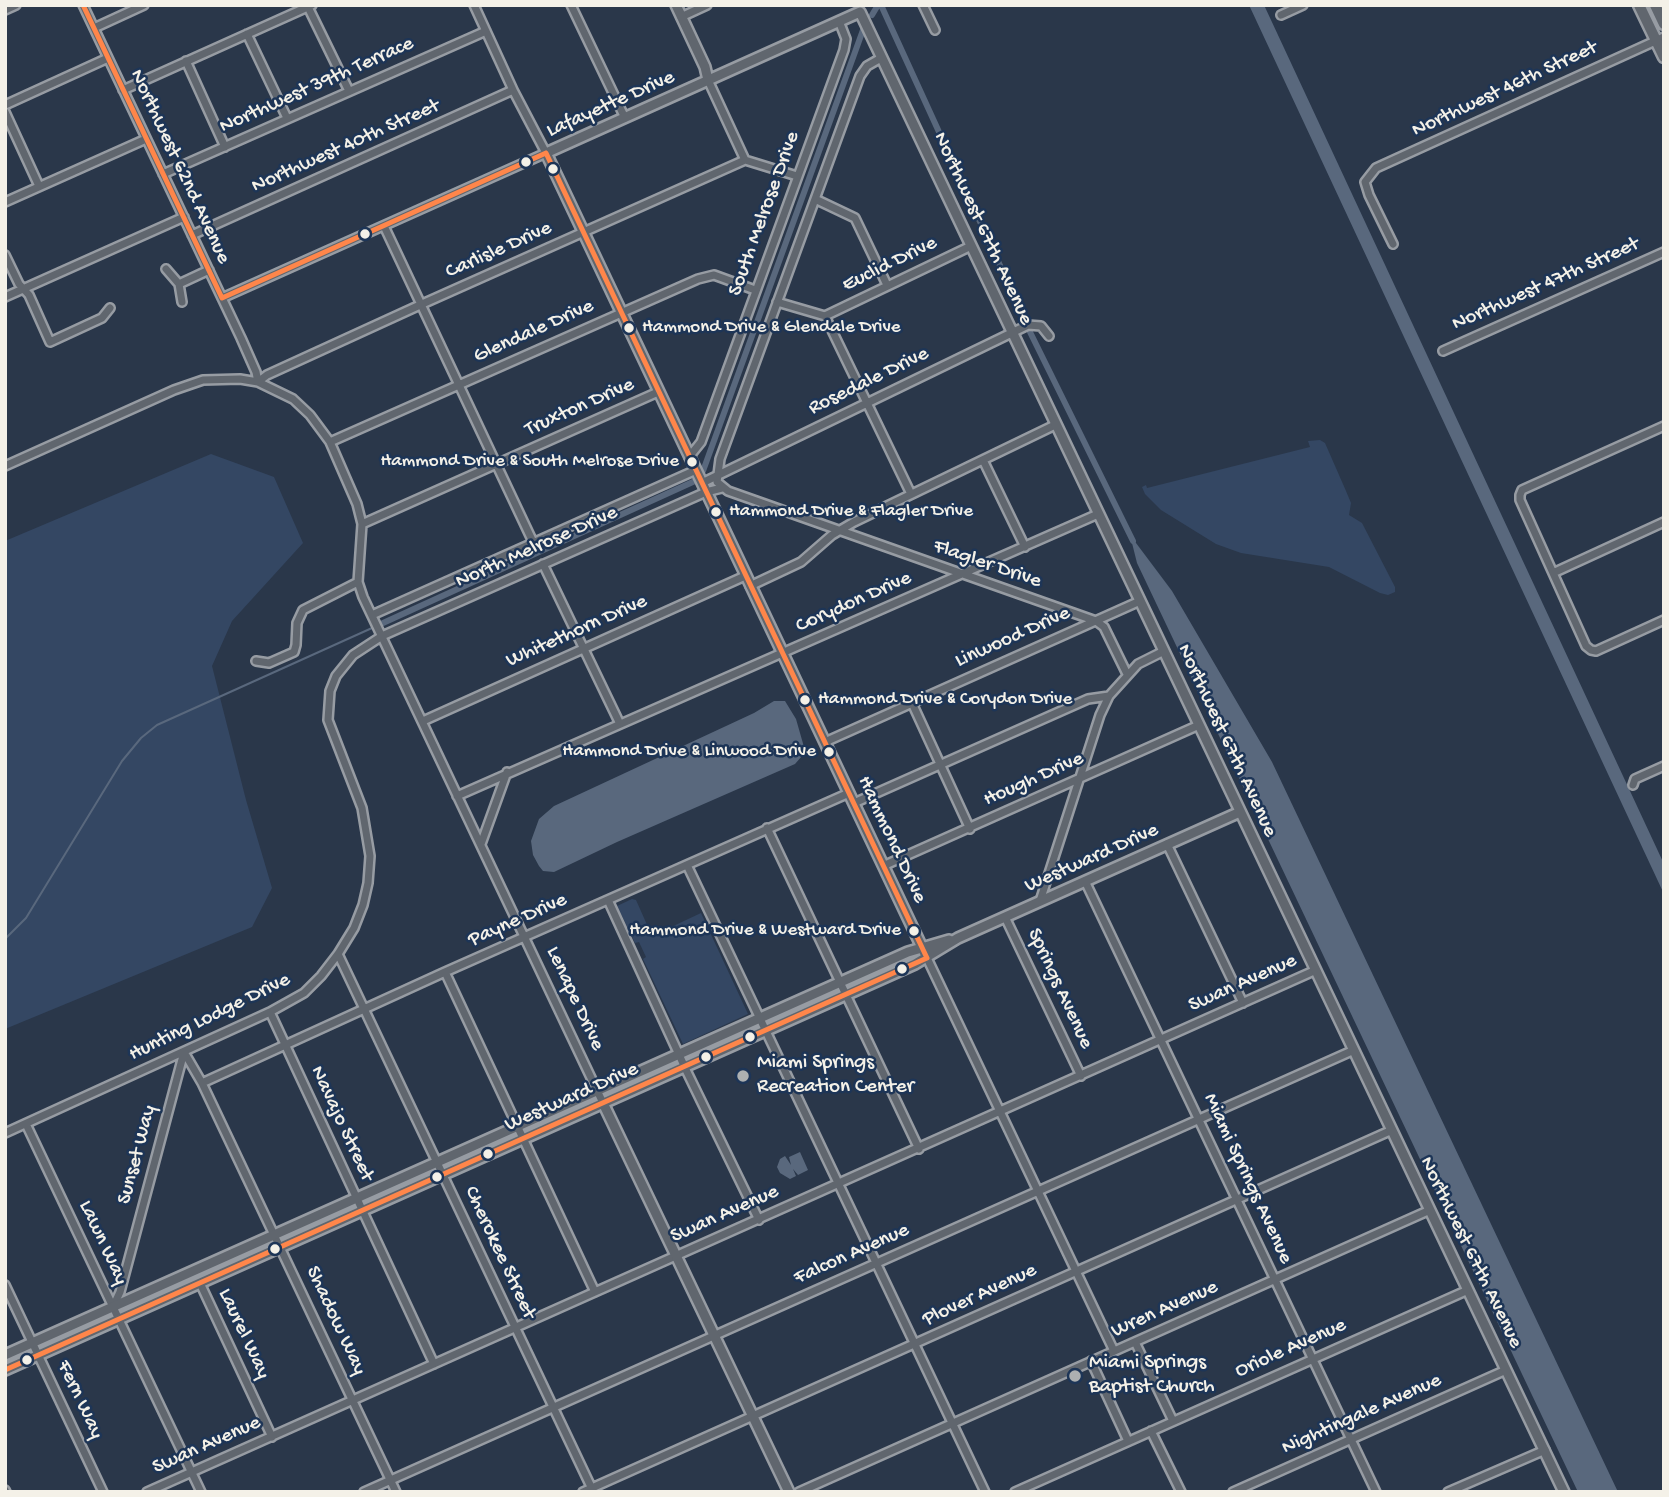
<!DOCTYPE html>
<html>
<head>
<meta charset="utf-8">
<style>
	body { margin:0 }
	#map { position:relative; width:1669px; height:1497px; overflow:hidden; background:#2a374a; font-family:"Gochi Hand",sans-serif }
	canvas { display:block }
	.frame { position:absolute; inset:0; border:7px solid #f4f1e8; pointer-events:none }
</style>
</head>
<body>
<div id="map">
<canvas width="1669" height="1497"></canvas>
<div class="frame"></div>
</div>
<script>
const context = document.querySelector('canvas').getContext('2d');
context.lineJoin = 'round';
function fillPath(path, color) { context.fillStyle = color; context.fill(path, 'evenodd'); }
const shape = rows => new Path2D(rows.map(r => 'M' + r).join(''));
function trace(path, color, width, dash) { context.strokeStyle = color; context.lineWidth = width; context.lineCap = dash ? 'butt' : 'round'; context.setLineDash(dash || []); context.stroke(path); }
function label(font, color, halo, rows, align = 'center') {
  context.font = font + ' "Gochi Hand",sans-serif'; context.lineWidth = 5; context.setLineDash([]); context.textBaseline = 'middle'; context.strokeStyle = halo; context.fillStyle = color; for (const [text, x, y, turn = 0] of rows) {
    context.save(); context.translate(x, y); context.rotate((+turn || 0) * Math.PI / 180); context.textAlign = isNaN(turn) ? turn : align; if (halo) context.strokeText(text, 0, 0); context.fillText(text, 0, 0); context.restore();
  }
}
const green = shape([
	[1320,440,1325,443,1346,491,1351,503,1349,515,1362,523,1395,587,1395,592,1388,595,1380,593,1329,567,1241,553,1216,544,1161,510,1145,494,1142,487,1146,485,1147,488,1310,447,1308,441],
	[211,454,274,477,303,543,232,621,212,666,246,800,272,888,252,927,5,1029,5,541],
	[632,899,636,900,652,936,701,913,748,1014,683,1044,643,959,646,957,639,942,635,943,617,906]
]);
const water = shape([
	[1249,5,1264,5,1664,864,1664,894],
	[1130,535,1172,591,1272,762,1618,1492,1578,1492,1137,563],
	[774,701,785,701,796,719,804,747,802,756,795,764,617,842,554,872,543,871,539,866,533,855,531,841,539,819,554,806,754,713],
	[800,1152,808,1170,798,1175,793,1169,796,1176,790,1179,780,1173,777,1167,780,1159,785,1156,791,1165,789,1157]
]);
const stream = shape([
	[5,939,26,918,122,761,141,738,157,725,372,628]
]);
const canal = shape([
	[881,5,1024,318],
	[872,15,878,5],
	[1030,332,1133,541],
	[703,471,863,30],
	[383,623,695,481]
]);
const minor = shape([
	[83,5,241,338,256,372,258,382,267,375,420,305,745,160,797,176],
	[571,5,625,118],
	[923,5,935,30],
	[308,7,349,91],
	[5,10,16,5],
	[1281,15,1303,5],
	[681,17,707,5],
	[94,28,144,5],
	[247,34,287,118],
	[881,58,867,66,860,76,720,459,717,482,728,491,1096,621,1104,627,1127,674],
	[186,61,225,147],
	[708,80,745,160],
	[123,90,312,5],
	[5,105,108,58],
	[5,112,39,186],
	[163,174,486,31],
	[815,199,855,218,887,285],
	[5,202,146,139],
	[384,226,533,542],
	[192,235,513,90],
	[1393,244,1369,195,1365,182,1376,168,1664,37],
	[5,255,19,284,29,295,50,342,102,318,110,308],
	[166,269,179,284,182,302],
	[179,284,209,270],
	[5,297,184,217],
	[222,298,546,153,513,90,474,5],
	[777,302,825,316,911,494],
	[825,316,971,246],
	[1443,351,1664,252],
	[1664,426,1522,490,1520,495,1520,500,1586,646,1591,650,1596,651,1664,620],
	[330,442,698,279,714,275,755,290],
	[689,457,701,442,844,50,846,39,839,21],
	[983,460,1025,547],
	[5,466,174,390,203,380,240,379,258,382,293,399,310,415,330,442,357,504,362,524,358,582,363,597,603,1103],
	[702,483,1028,325,1041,326,1049,336],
	[362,524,658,392],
	[543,564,620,724],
	[1553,573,1664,522],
	[750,586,801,562,832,535,854,522,1055,425],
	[372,615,696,470],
	[256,661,269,663,294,652,296,645,297,623,303,610,358,582],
	[912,703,970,829],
	[423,721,745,576],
	[825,742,1140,601],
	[1633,785,1635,779,1664,766],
	[457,796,1098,514],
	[854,803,1088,699,1109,696],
	[767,828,919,1149],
	[481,844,507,772],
	[1167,844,1243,1003],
	[687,865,985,1492],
	[883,866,1199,725],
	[1085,881,1376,1492],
	[608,900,687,1072,759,1220],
	[1040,901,1100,715,1109,696,1138,664,1164,651],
	[1005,917,1081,1076],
	[338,954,593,1491],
	[927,958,1114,1351],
	[445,972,595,1292],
	[270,1012,434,1364],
	[184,1052,202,1083,396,1492],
	[202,1083,445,972,849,793],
	[26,1124,201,1492],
	[5,1133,270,1012,304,993,321,976,338,954,354,928,363,905,368,883,370,856,362,808,328,720,330,691,336,676,353,655,382,636,706,492,722,488],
	[200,1283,272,1437],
	[5,1285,103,1492],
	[113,1307,120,1292,184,1052],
	[1135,1342,1173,1421],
	[1091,1361,1128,1441],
	[1151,1431,1181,1492],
	[5,1490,6,1492],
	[147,1492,1316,970],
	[364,1492,1354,1050],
	[583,1492,1392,1130],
	[799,1492,1430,1210],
	[1015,1492,1468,1290],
	[1233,1492,1506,1370],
	[1448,1492,1545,1450]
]);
const tertiary = shape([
	[676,5,705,67,708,80],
	[927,958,546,153,860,12,1564,1492],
	[603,1103,789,1492],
	[5,1355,908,952,949,940],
	[5,1370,915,964,958,938,1240,812]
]);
const secondary = shape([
	[1639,5,1664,57],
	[1655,5,1664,24]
]);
const bus1 = shape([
	[83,5,222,298],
	[222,298,546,153],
	[5,1370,927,958,546,153]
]);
const markers = [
	[526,162,6,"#f4f1e8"],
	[553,169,6,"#f4f1e8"],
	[365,234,6,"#f4f1e8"],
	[629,328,6,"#f4f1e8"],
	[692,462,6,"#f4f1e8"],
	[716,512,6,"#f4f1e8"],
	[805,700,6,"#f4f1e8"],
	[829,752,6,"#f4f1e8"],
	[914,931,6,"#f4f1e8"],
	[902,969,6,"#f4f1e8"],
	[750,1037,6,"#f4f1e8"],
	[706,1057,6,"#f4f1e8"],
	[743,1076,7,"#adb0b1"],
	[488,1154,6,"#f4f1e8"],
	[437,1177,6,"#f4f1e8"],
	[275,1249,6,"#f4f1e8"],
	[27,1360,6,"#f4f1e8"],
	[1075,1376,7,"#adb0b1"]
];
const busNames = [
	["Hammond Drive & Glendale Drive",642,328],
	["Hammond Drive & South Melrose Drive",679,462,"right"],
	["Hammond Drive & Flagler Drive",729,512],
	["Hammond Drive & Corydon Drive",818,700],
	["Hammond Drive & Linwood Drive",816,752,"right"],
	["Hammond Drive & Westward Drive",901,931,"right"]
];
const streetNames = [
	["Northwest 39th Terrace",317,86,-24],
	["Northwest 46th Street",1505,90,-25],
	["Lafayette Drive",611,105,-24],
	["Northwest 40th Street",346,147,-24],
	["Northwest 62nd Avenue",179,167,65],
	["South Melrose Drive",765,214,-70],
	["Northwest 67th Avenue",982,229,65],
	["Carlisle Drive",499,251,-24],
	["Euclid Drive",890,265,-26],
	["Northwest 47th Street",1546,285,-24],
	["Glendale Drive",534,332,-24],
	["Rosedale Drive",869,382,-26],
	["Truxton Drive",580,408,-24],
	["North Melrose Drive",537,548,-24],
	["Flagler Drive",987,565,19],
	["Corydon Drive",854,603,-24],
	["Whitethorn Drive",577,632,-24],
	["Linwood Drive",1013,638,-24],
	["Northwest 67th Avenue",1226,741,65],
	["Hough Drive",1034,780,-24],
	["Hammond Drive",891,840,65],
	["Westward Drive",1092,859,-24],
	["Payne Drive",518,921,-24],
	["Swan Avenue",1243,984,-24],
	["Springs Avenue",1059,989,65],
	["Lenape Drive",574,999,65],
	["Hunting Lodge Drive",210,1018,-26],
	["Westward Drive",572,1098,-24],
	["Navajo Street",341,1124,65],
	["Sunset Way",138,1155,-75],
	["Miami Springs Avenue",1247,1179,65],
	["Swan Avenue",725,1215,-24],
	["Lawn Way",102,1243,65],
	["Cherokee Street",499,1253,65],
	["Northwest 67th Avenue",1470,1253,64],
	["Falcon Avenue",852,1255,-24],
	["Plover Avenue",980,1296,-25],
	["Wren Avenue",1165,1310,-24],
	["Shadow Way",335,1321,65],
	["Laurel Way",243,1334,65],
	["Oriole Avenue",1291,1349,-24],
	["Fern Way",79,1400,65],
	["Nightingale Avenue",1362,1415,-24],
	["Swan Avenue",207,1446,-24]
];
const poiNames = [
	["Miami Springs",757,1064],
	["Recreation Center",757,1088],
	["Miami Springs",1089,1364],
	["Baptist Church",1089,1388]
];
fillPath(green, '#344763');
fillPath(water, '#59687d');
trace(stream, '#59687d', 2);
trace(canal, '#59687d', 6);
trace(minor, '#979ca3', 12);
trace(tertiary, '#979ca3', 14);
trace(secondary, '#979ca3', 15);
trace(minor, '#60666e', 7);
trace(tertiary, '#60666e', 9);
trace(secondary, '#60666e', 10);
trace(bus1, '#ff864a', 5);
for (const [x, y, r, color] of markers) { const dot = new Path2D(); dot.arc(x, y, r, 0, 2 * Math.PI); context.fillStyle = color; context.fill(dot); trace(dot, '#1d3557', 2.5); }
label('19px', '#f4f1e8', '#1d3557', busNames, 'left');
label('21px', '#f4f1e8', '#1d3557', streetNames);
label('21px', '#f4f1e8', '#1d3557', poiNames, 'left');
</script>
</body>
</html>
